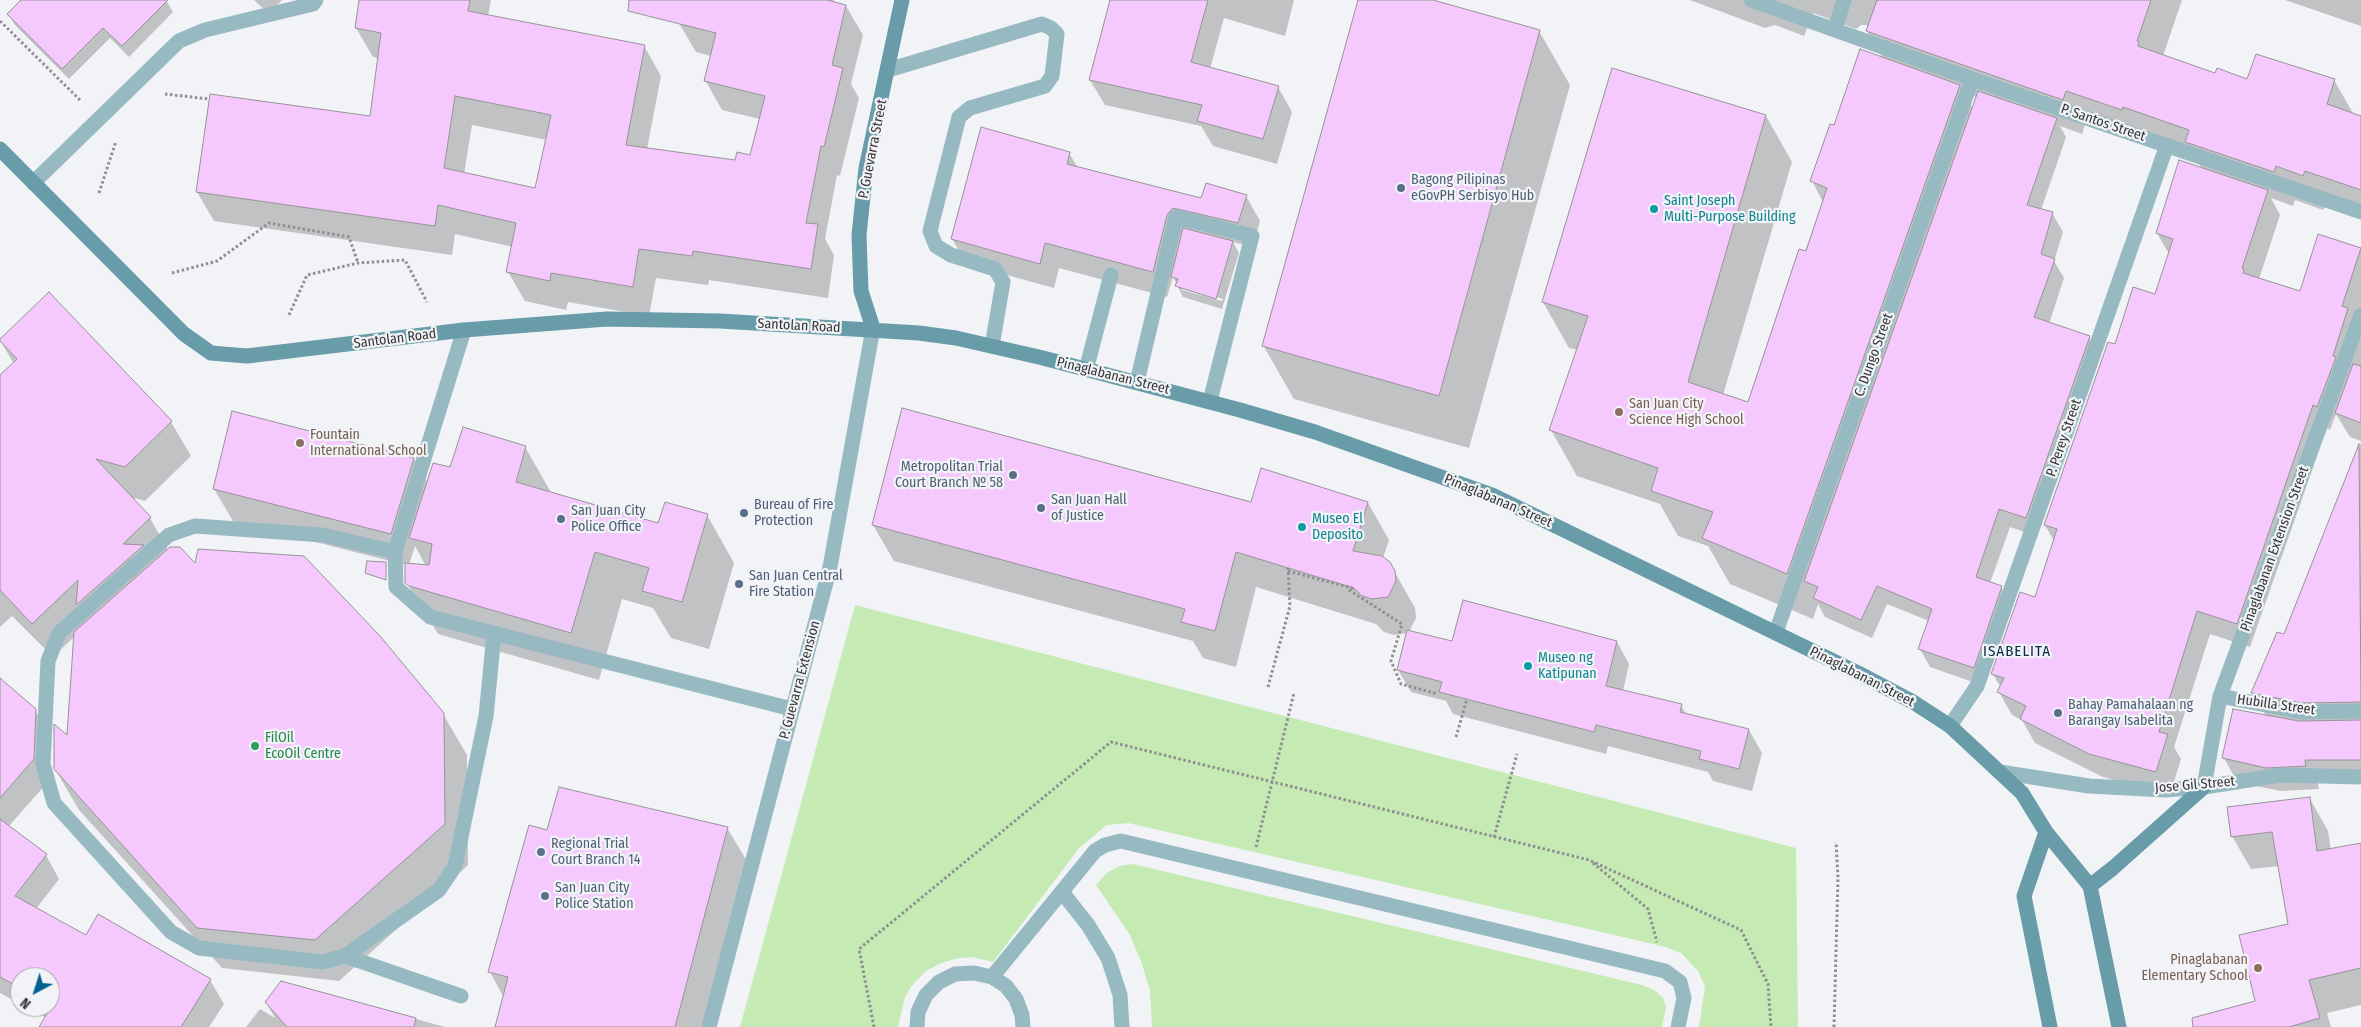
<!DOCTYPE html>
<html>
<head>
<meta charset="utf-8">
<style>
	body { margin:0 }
	#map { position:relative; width:2361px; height:1027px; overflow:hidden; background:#f1f3f6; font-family:"Fira Sans Condensed",sans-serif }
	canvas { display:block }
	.north { position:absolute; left:10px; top:967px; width:50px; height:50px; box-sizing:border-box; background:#f1f3f6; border:1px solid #a6a8aa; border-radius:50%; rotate:220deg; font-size:14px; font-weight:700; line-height:20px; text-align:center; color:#363738 }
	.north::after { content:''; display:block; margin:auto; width:18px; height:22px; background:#006190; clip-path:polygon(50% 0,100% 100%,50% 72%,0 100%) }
</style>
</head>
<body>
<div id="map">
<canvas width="2361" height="1027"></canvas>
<div class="north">N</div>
</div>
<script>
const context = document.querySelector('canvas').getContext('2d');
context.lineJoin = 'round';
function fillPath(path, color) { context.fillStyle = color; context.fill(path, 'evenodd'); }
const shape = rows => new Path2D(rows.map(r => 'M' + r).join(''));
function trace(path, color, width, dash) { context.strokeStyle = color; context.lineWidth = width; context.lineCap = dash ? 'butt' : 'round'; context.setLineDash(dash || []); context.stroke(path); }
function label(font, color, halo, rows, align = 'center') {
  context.font = font + ' "Fira Sans Condensed",sans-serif'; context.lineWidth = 4.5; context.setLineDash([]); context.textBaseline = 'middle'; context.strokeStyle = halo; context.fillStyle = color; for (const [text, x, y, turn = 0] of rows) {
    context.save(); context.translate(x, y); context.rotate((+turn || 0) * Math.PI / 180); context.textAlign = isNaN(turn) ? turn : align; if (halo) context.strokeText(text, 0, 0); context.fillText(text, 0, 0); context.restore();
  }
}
const green = shape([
	[855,605,1796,848,1798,1027,1699,1027,1705,986,1698,971,1681,953,1662,946,1128,823,1107,825,1080,847,993,962,972,957,959,958,941,963,926,971,912,985,905,997,898,1027,740,1027],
	[1133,864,1642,985,1654,990,1663,998,1666,1007,1662,1027,1152,1027,1150,991,1142,964,1130,935,1096,885,1108,872,1119,866]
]);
const shadow = shape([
	[19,0,166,0,173,12,129,57,110,38,69,79,15,25,8,14,21,2],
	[254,0,282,0,269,14],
	[360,0,491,0,488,16,644,46,661,76,647,149,736,161,751,156,760,119,722,110,705,80,711,56,696,52,679,23,685,0,834,0,833,3,846,6,863,35,851,84,859,98,840,176,837,175,825,239,834,255,828,298,709,280,708,285,656,278,649,316,568,302,566,310,525,301,508,272,513,247,455,234,452,255,214,221,197,192,371,117,379,58,373,57,356,28],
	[472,125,547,140,536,189,464,174],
	[1111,0,1294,0,1285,36,1224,18,1210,69,1278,87,1292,112,1277,164,1213,146,1201,126,1105,105,1090,80],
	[1359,0,1428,0,1539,31,1570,85,1469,448,1294,399,1263,345],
	[1690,0,2182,0,2163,56,2216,75,2248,81,2334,80,2354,115,2361,117,2361,217,2325,205,2323,210,2295,200,2293,206,2271,198,2280,215,2259,279,2300,293,2319,235,2361,250,2361,441,2350,437,2336,414,2330,430,2327,428,2250,647,2210,634,2174,747,2181,759,2170,795,2103,777,2035,743,2022,720,2012,715,1999,692,2001,688,1993,674,2036,599,2054,541,2045,525,2116,346,2156,296,2169,254,2157,233,2202,169,2196,159,2085,124,2082,134,2060,126,2066,137,2041,210,2052,213,2063,232,2054,261,2064,278,2049,324,2089,337,2100,356,2036,536,2010,527,1990,583,2001,587,2012,606,1984,686,1930,667,1920,649,1929,621,1887,604,1872,638,1825,617,1818,604,1813,619,1730,584,1708,546,1678,536,1660,504,1577,476,1551,430,1578,350,1569,348,1543,302,1766,116,1792,162,1723,395,1749,404,1823,202,1812,181,1835,126,1883,59,1867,31,1867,25,1861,25,1856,29,1813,13,1804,36,1775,25,1765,28],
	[1963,92,1977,97,1973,109],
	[2285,0,2361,0,2361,26],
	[1069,153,1078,168,1202,200,1246,196,1260,221,1253,247,1233,242,1239,253,1222,309,1183,297,1173,277,1167,297,1059,268,1054,288,967,264,952,239],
	[1182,287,1223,299,1222,301,1182,290],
	[0,340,171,422,191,456,145,501,130,497,150,518,168,550,443,714,467,755,468,865,339,981,222,968,79,810,55,769,68,738,75,636,53,657,12,616,0,627,0,377,14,364],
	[2361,443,2361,783,2318,783,2319,789,2280,791,2237,782,2224,758,2266,716,2253,693,2285,636],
	[525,447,552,494,659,525,707,515,734,563,709,649,671,638,653,608,622,599,599,680,438,634,406,582,406,565,233,521,214,489,414,459,428,483,451,469],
	[415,546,426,566,409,565],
	[1262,470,1368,503,1389,540,1383,558,1389,562,1415,608,1416,618,1409,632,1453,643,1617,642,1629,664,1623,691,1681,706,1687,715,1749,730,1762,753,1752,791,1713,781,1708,772,1608,746,1606,754,1453,714,1446,701,1411,692,1398,670,1408,633,1394,635,1384,632,1376,624,1256,587,1236,667,1203,658,1193,641,894,561,873,525,1251,503],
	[0,680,35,710,49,734,47,783,8,827,46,855,59,879,36,909,86,937,210,980,224,1004,209,1027,41,1027,46,1018,26,1007,50,1007,50,977,20,977,20,1004,0,993],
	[2310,799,2328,831,2331,850,2361,845,2361,1005,2327,1013,2331,1027,2215,1027,2256,1002,2290,925,2280,866,2251,869,2232,836],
	[727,828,750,866,706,1027,497,1027,504,998,490,972,548,832],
	[282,982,445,1027,246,1027,260,1009,275,1018,266,1002]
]);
const building = shape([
	[21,0,168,0,122,46,103,28,62,69,7,14,21,0],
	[359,0,470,0,468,11,645,45,626,145,735,160,737,152,750,155,765,96,704,81,716,33,628,11,629,0,827,0,846,5,832,65,843,68,824,147,821,146,806,223,818,224,811,269,693,251,692,256,639,249,633,287,551,273,550,281,506,272,516,223,438,205,435,226,196,192,210,94,370,116,381,33,355,28,359,0],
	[455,96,551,115,535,188,444,168,455,96],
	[1110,0,1208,0,1191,62,1279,86,1263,139,1197,121,1202,105,1089,80,1110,0],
	[1358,0,1433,0,1540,30,1439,396,1262,346,1358,0],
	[1877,0,2151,0,2137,41,2139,42,2138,46,2215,73,2217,68,2247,79,2256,54,2335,79,2327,104,2361,116,2361,190,2305,171,2303,176,2276,166,2274,172,2185,142,2189,130,2123,107,2122,110,2066,91,2063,100,1866,31,1877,0],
	[1860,49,1960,85,1787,574,1702,538,1713,512,1651,491,1658,468,1549,430,1588,316,1542,302,1612,68,1766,115,1688,382,1748,402,1799,249,1806,251,1827,188,1810,181,1830,124,1834,125,1860,49],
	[1978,91,2057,118,2027,205,2053,212,2041,254,2055,259,2034,317,2090,336,2026,518,1999,509,1976,577,2002,586,1974,668,1918,649,1932,609,1877,586,1861,620,1813,598,1818,587,1804,581,1978,91],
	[981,127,1070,152,1067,164,1201,198,1206,183,1247,195,1238,223,1173,208,1167,215,1153,272,1045,243,1040,264,951,239,981,127],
	[2179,160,2268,190,2242,268,2244,269,2243,273,2300,291,2318,234,2361,248,2342,306,2348,308,2333,356,2336,357,2317,407,2313,405,2237,624,2197,611,2159,732,2168,734,2156,772,2089,754,2020,719,2026,706,1997,692,2004,678,1991,674,2020,592,2035,597,2057,529,2044,525,2108,342,2115,344,2133,287,2155,294,2173,239,2156,233,2179,160],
	[1183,228,1233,241,1216,299,1175,286,1178,279,1171,277,1183,228],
	[49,292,172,421,125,467,96,459,151,517,123,544,144,545,76,605,78,580,32,624,0,590,0,375,17,359,0,341,0,339,49,292],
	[2353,364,2361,366,2361,423,2335,413,2353,364],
	[902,408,1251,502,1261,468,1368,502,1353,551,1382,556,1390,562,1395,571,1396,581,1388,597,1372,599,1362,596,1354,588,1236,552,1215,631,1181,622,1185,609,872,525,902,408],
	[232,411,414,458,391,534,213,489,232,411],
	[463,427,526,446,516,482,658,523,665,502,708,514,682,602,642,591,649,568,595,552,571,633,409,586,405,583,405,563,429,565,432,544,409,538,433,463,450,467,463,427],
	[2359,444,2361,702,2302,703,2251,693,2277,632,2284,634,2359,444],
	[170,547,180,547,195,563,198,549,304,556,380,636,444,713,445,824,315,940,197,928,54,769,54,724,67,735,74,632,170,547],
	[367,561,386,562,386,580,365,573,367,561],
	[1463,600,1617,641,1606,686,1682,704,1680,712,1749,729,1739,769,1699,759,1701,751,1596,725,1594,732,1439,692,1442,682,1397,670,1407,630,1452,641,1463,600],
	[0,678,36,709,34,759,0,798,0,678],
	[2233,709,2299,721,2361,720,2361,760,2305,760,2306,766,2266,768,2222,758,2233,709],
	[559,787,728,827,675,1027,495,1027,508,977,488,972,529,825,547,830,559,787],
	[2310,797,2317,851,2361,843,2361,968,2309,980,2320,1018,2289,1027,2193,1027,2192,1018,2255,1001,2239,935,2288,924,2272,832,2231,837,2227,807,2310,797],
	[0,819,47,854,15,896,86,935,98,914,211,979,181,1027,39,1027,52,1005,50,977,20,977,20,988,0,977,0,819],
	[281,981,416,1018,414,1027,287,1027,265,1002,281,981]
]);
const path = shape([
	[0,21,80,100],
	[165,94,209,99],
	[99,193,116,141],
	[172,273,217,261,269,223,349,237,358,263],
	[289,315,307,275,358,263,405,260,427,302],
	[1288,571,1355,589],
	[1349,590,1402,624,1391,661,1401,684,1438,694],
	[1268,687,1290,606,1288,568],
	[1456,737,1467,699],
	[1494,837,1517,754],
	[1256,847,1294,693],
	[1593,863,1648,909,1657,942],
	[874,1027,859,949,1111,742,1589,860,1741,930,1768,984,1771,1027],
	[1834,1027,1838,878,1836,842]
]);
const service = shape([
	[1751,0,1972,79],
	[1835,29,1844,0],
	[888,70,1042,24,1051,28,1057,34,1052,76,1045,86,970,108,959,117,930,231,936,246,951,255,995,269,1003,282,992,346],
	[33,183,179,41,205,30,313,4,316,0],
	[464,330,395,552,396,587,430,617,792,709],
	[1086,370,1111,275],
	[1137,382,1176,217,1252,236,1210,401],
	[395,552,323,535,195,526,169,535,59,633,48,661,43,764,54,803,171,932,199,948,322,962,345,956,439,890,455,866,486,716,494,634],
	[345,956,461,996]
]);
const pedestrian = shape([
	[1062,892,1088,925,1108,958,1120,995,1122,1027],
	[992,977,1095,851,1105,845,1121,841,1665,971,1680,982,1684,998,1678,1027],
	[917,1027,918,1012,926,995,939,982,955,974,974,973,992,977,1006,986,1016,999,1022,1015,1023,1027]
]);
const minor = shape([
	[1776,632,1972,79,2361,212],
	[2220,696,2301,712,2361,711],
	[1950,726,1977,686,2167,145],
	[2204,787,2220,696,2361,315],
	[709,1027,830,567,873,328]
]);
const tertiary = shape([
	[2000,772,2089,786,2165,790,2204,787,2281,775,2361,777]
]);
const secondary = shape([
	[0,149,184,334,211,353,247,356,464,330,607,319,720,321,919,333,956,338,1043,358,1240,410,1315,432,1492,495,1858,673,1913,702,1950,726,2022,793,2046,832,2090,886,2119,1027],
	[873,328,861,291,859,235,866,168,902,0],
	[2046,832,2024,896,2050,1027],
	[2090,886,2113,868,2204,787]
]);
const markers = [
	[1401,188,5,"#5c6f8a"],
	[1654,209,5,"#0f9aa8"],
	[1619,412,5,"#8d6e63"],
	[300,443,5,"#8d6e63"],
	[1013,475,5,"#5c6f8a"],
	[1041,508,5,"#5c6f8a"],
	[744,513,5,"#5c6f8a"],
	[561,519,5,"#5c6f8a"],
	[1302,527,5,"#0f9aa8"],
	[739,584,5,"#5c6f8a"],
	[1528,666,5,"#0f9aa8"],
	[2058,713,5,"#5c6f8a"],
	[255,746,5,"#2e9e5b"],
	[541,852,5,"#5c6f8a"],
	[545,896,5,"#5c6f8a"],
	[2258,968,5,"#8d6e63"]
];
const streetNames = [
	["P. Santos Street",2103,123,19],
	["P. Guevarra Street",873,149,-79],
	["Santolan Road",799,326,3],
	["Santolan Road",395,339,-7],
	["C. Dungo Street",1874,355,-70],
	["Pinaglabanan Street",1113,376,14],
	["P. Perey Street",2064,438,-71],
	["Pinaglabanan Street",1498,501,23],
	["Pinaglabanan Extension Street",2275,549,-70],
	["Pinaglabanan Street",1862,677,27],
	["P. Guevarra Extension",800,680,-75],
	["Hubilla Street",2276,705,8],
	["Jose Gil Street",2195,785,-5]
];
const serviceNames = [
	["Bagong Pilipinas",1411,180],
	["eGovPH Serbisyo Hub",1411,196],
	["Metropolitan Trial",1003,467,"right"],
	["Court Branch № 58",1003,483,"right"],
	["San Juan Hall",1051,500],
	["of Justice",1051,516],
	["Bureau of Fire",754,505],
	["Protection",754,521],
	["San Juan City",571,511],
	["Police Office",571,527],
	["San Juan Central",749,576],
	["Fire Station",749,592],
	["Bahay Pamahalaan ng",2068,705],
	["Barangay Isabelita",2068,721],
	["Regional Trial",551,844],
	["Court Branch 14",551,860],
	["San Juan City",555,888],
	["Police Station",555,904]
];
const cultureNames = [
	["Saint Joseph",1664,201],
	["Multi-Purpose Building",1664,217],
	["Museo El",1312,519],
	["Deposito",1312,535],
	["Museo ng",1538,658],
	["Katipunan",1538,674]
];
const educationNames = [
	["San Juan City",1629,404],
	["Science High School",1629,420],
	["Fountain",310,435],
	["International School",310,451],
	["Pinaglabanan",2248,960,"right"],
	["Elementary School",2248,976,"right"]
];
const leisureNames = [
	["FilOil",265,738],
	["EcoOil Centre",265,754]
];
const neighbourhoodNames = [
	["ISABELITA",2017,652]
];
fillPath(green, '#c5eab3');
fillPath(shadow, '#0003');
fillPath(building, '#f5c9fe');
trace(building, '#969396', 1);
trace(path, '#8e8f91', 3, [2.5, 2.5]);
trace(service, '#97b9c1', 15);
trace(pedestrian, '#97b9c1', 15);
trace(minor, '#97b9c1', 15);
trace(tertiary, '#97b9c1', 15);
trace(secondary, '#689ca9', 15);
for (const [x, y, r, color] of markers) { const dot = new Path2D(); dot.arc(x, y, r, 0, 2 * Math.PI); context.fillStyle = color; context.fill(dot); trace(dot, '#f1f3f6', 2); }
label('14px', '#363738', '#f1f3f6', streetNames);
label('14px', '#4e5e75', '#f1f3f6', serviceNames, 'left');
label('14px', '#0d838f', '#f1f3f6', cultureNames, 'left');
label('14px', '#785e54', '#f1f3f6', educationNames, 'left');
label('14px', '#27864d', '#f1f3f6', leisureNames, 'left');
context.letterSpacing = '1px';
label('15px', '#042c43', '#f1f3f6', neighbourhoodNames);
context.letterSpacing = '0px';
</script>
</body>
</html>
